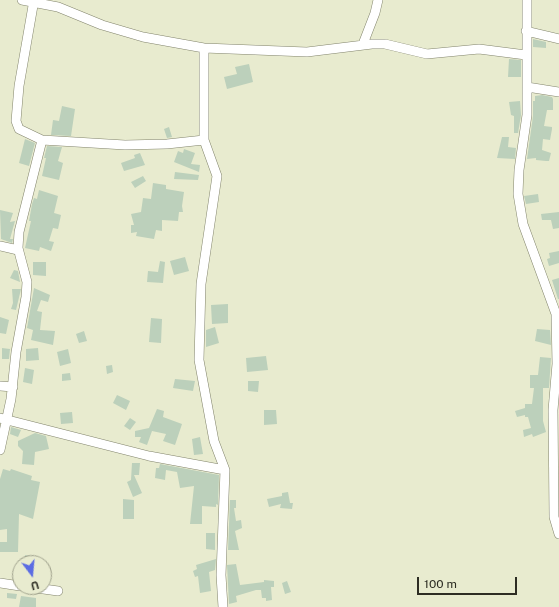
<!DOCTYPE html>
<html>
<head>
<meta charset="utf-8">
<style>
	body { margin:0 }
	#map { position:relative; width:559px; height:607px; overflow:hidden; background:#e8ebcf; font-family:"Public Sans",sans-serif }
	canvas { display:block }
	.north { position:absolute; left:12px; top:555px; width:40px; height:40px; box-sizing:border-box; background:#e8ebcf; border:1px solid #9d9f8a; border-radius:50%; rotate:164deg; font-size:11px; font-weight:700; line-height:16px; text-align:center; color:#2d2d23 }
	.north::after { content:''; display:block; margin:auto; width:14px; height:18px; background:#5b6ce3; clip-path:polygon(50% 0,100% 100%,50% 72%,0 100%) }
	.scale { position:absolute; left:417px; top:577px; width:100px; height:18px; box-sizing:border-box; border:2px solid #2d2d23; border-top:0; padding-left:5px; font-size:12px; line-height:14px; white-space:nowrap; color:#2d2d23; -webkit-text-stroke:3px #e8ebcf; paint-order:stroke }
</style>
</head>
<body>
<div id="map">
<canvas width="559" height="607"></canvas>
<div class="north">U</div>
<div class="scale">100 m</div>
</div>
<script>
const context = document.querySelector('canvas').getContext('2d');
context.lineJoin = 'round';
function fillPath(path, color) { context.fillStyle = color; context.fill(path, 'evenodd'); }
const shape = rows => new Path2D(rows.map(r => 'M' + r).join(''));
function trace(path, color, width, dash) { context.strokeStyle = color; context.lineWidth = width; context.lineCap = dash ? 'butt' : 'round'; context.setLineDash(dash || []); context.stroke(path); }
const building = shape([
	[533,39,546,42,546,48,533,47],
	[509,59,521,60,521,77,508,77],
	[249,64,253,82,227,89,224,77,237,74,235,67],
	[542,95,552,97,553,99,553,110,547,110,544,126,552,127,552,129,550,140,543,139,542,150,551,153,549,161,546,161,536,160,536,158,527,159,533,116,533,101,535,101,535,96],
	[520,101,521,115,518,133,514,133,514,116,511,115,509,102],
	[62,106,75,109,71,136,51,135,53,120,59,121],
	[169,127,172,137,167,138,164,129],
	[502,137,509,137,508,147,516,148,515,159,497,158],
	[25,139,35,143,29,166,19,163],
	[47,146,62,147,58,161,63,163,59,180,42,176,46,158,44,158],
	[184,149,195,153,191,164,200,165,199,172,174,162,178,151,183,153],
	[140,153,145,165,124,171,121,163,135,158,134,155],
	[175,172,199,175,198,180,174,179],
	[143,176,146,181,135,188,131,182],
	[153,183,166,185,166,189,184,192,182,206,183,212,179,212,178,221,162,220,162,231,156,230,154,239,136,236,137,232,131,233,131,225,134,225,131,214,141,212,143,198,151,199],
	[39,190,58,196,54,213,61,215,58,229,53,228,49,241,54,242,51,251,40,247,39,251,25,248,31,221,29,221,32,204,34,198,37,199],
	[538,194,539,202,526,204,524,196],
	[0,210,13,213,10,222,15,221,10,239,13,239,12,243,1,239],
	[559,212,559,228,553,229,551,220,542,220,541,214],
	[559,251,559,263,549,266,547,259,550,258,549,253],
	[185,257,189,271,174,275,170,261],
	[160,261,165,262,163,283,147,282,148,271,158,272],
	[33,262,46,262,46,276,33,275],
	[14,270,18,271,20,282,10,278],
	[559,278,559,299,558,299,552,280],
	[34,288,50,295,48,302,41,300,37,311,42,312,40,330,55,331,53,345,31,340,33,330,27,328],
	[12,289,21,289,16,310,11,309,13,303],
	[228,304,228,323,212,324,211,305],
	[0,317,9,320,6,334,0,333],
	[151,318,162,319,161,343,149,342],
	[215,327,219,343,206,347,206,330],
	[537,329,550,330,551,345,535,341],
	[84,331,87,341,79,343,76,334],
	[2,348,10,349,9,359,2,359],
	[38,348,39,360,26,361,26,349],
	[68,349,71,363,60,366,57,352],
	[266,356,268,370,247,372,246,358],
	[540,357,551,358,549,388,543,388,543,421,546,432,533,437,532,434,524,437,523,430,531,428,528,417,525,417,525,415,517,417,515,411,525,408,525,404,532,404,534,388,530,388,530,375,538,375],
	[112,365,113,372,107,374,106,366],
	[25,368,34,370,32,384,23,382],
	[70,373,71,380,62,381,62,374],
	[175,379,195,381,193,391,173,388],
	[248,381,259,381,258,392,248,391],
	[117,395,130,401,126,410,113,403],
	[157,409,164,411,163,417,182,424,175,445,163,441,166,434,152,431,147,445,139,442,141,437,135,437,135,431,149,428],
	[264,410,276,410,277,424,264,425],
	[72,412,73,423,61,424,60,413],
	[130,418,136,422,130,430,124,426],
	[11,427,21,430,18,437,10,434],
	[35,433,46,436,49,449,35,452,34,465,22,464,23,451,18,446,18,441],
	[200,437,203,454,194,455,192,439],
	[132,463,140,463,139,475,134,475,142,493,133,497,127,482,131,480],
	[160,464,219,475,218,505,216,504,216,507,202,506,202,524,190,524,194,486,180,488,177,472,166,470,165,480,155,478,156,468,159,468],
	[3,469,10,471,11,469,32,476,31,480,40,482,33,519,19,514,18,552,0,552,0,542,7,542,7,529,0,530,0,479],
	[288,492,290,503,293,503,292,509,280,508,281,504,269,507,267,499,282,496,282,493],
	[123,499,134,500,134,519,123,519],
	[230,500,236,500,236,508,234,508,236,521,241,520,242,528,235,531,239,550,228,550],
	[206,533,215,533,215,550,206,549],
	[25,555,34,557,33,563,24,563],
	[216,559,215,570,209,572,211,591,200,593,198,576,195,577,193,571,197,569,196,565],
	[236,564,240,585,264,582,264,580,274,581,274,587,271,587,272,600,266,601,266,598,262,598,261,590,256,590,236,596,237,602,229,604,227,565],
	[287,581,291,592,285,594,282,583],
	[7,593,17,594,16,599,7,598],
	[21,596,36,598,36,607,19,607]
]);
const minor = shape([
	[22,0,58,7,102,25,143,37,204,48,307,52,372,44,385,44,427,54,479,49,526,55],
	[527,0,527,115,519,170,518,194,523,224,556,314,557,364,553,410,554,517,559,534],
	[526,31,559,39],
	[363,44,375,13,378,0],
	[204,48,204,140,217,176,201,284,199,360,214,441,225,470,221,575,223,607],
	[527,87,559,92],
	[42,140,125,145,167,144,204,140],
	[0,246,18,250],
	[0,386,13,387],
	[0,418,149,456,225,470],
	[0,450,11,399,16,352,26,297,27,282,18,248,19,232,42,140,19,129,16,121,19,86,34,0],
	[0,583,20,586],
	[29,587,58,591]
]);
fillPath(building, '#bcd0bb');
trace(minor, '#82846c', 10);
trace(minor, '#fff', 9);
</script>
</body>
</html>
